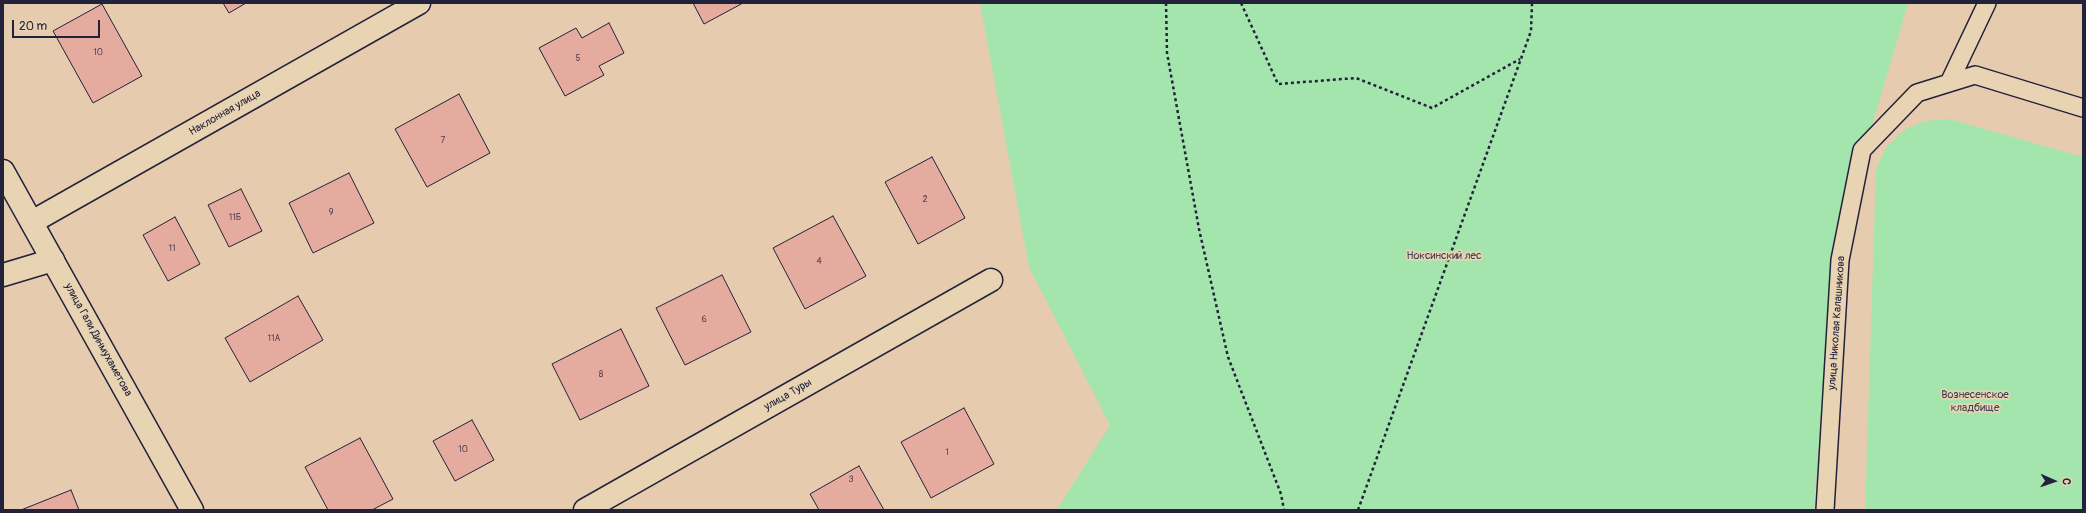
<!DOCTYPE html>
<html>
<head>
<meta charset="utf-8">
<style>
	body { margin:0 }
	#map { position:relative; width:2086px; height:513px; overflow:hidden; background:#e7cbae; font-family:Pangolin,sans-serif }
	canvas { display:block }
	.frame { position:absolute; inset:0; border:4px solid #22223b; pointer-events:none }
	.north { position:absolute; left:2034px; top:461px; width:40px; height:40px; -webkit-text-stroke:3px #e8d3b2; paint-order:stroke; rotate:92deg; font-size:11px; font-weight:700; line-height:16px; text-align:center; color:#22223b }
	.north::after { content:''; display:block; margin:auto; width:14px; height:18px; background:#22223b; clip-path:polygon(50% 0,100% 100%,50% 72%,0 100%) }
	.scale { position:absolute; left:12px; top:20px; width:88px; height:18px; box-sizing:border-box; border:2px solid #22223b; border-top:0; padding-left:5px; font-size:12px; line-height:14px; white-space:nowrap; color:#22223b; -webkit-text-stroke:3px #e8d3b2; paint-order:stroke }
</style>
</head>
<body>
<div id="map">
<canvas width="2086" height="513"></canvas>
<div class="frame"></div>
<div class="north">С</div>
<div class="scale">20 m</div>
</div>
<script>
const context = document.querySelector('canvas').getContext('2d');
context.lineJoin = 'round';
function fillPath(path, color) { context.fillStyle = color; context.fill(path, 'evenodd'); }
const shape = rows => new Path2D(rows.map(r => 'M' + r).join(''));
function trace(path, color, width, dash) { context.strokeStyle = color; context.lineWidth = width; context.lineCap = dash ? 'butt' : 'round'; context.setLineDash(dash || []); context.stroke(path); }
function label(font, color, halo, rows, align = 'center') {
  context.font = font + ' Pangolin,sans-serif'; context.lineWidth = 3.5; context.setLineDash([]); context.textBaseline = 'middle'; context.strokeStyle = halo; context.fillStyle = color; for (const [text, x, y, turn = 0] of rows) {
    context.save(); context.translate(x, y); context.rotate((+turn || 0) * Math.PI / 180); context.textAlign = isNaN(turn) ? turn : align; if (halo) context.strokeText(text, 0, 0); context.fillText(text, 0, 0); context.restore();
  }
}
const green = shape([
	[980,3,1908,3,1833,259,1814,510,1057,510,1110,425,1029,267],
	[1949,119,2083,157,2083,510,1865,510,1876,169,1887,146,1906,129,1925,121]
]);
const building = shape([
	[223,3,246,3,229,13,223,3],
	[693,3,743,3,704,24,693,3],
	[102,4,142,76,93,103,53,31,102,4],
	[609,23,624,53,599,66,604,75,565,96,539,48,576,28,582,38,609,23],
	[459,94,490,153,427,187,395,129,459,94],
	[932,157,965,218,918,244,885,182,932,157],
	[349,173,374,223,313,253,289,203,349,173],
	[241,189,262,231,229,247,208,205,241,189],
	[833,216,866,276,805,309,773,248,833,216],
	[175,217,200,264,168,281,143,235,175,217],
	[722,275,751,332,685,365,656,308,722,275],
	[298,296,323,340,250,382,225,338,298,296],
	[621,329,649,386,580,420,552,364,621,329],
	[964,408,994,464,931,498,901,442,964,408],
	[472,420,494,460,455,481,433,441,472,420],
	[360,438,393,499,372,510,328,510,305,467,360,438],
	[859,466,884,510,819,510,810,494,859,466],
	[71,490,79,510,21,510,71,490]
]);
const path = shape([
	[1166,3,1167,53,1199,229,1228,357,1281,494,1284,510],
	[1241,3,1278,84,1356,78,1432,108,1520,59],
	[1358,510,1531,31,1532,3]
]);
const service = shape([
	[1949,83,1987,3],
	[1825,510,1840,260,1862,150,1917,93,1975,75,2083,108]
]);
const minor = shape([
	[32,222,419,3],
	[3,275,53,260],
	[585,510,991,280]
]);
const tertiary = shape([
	[3,171,192,510]
]);
const numberNames = [
	["10",98,53],
	["5",578,59],
	["7",443,141],
	["2",925,200],
	["9",331,213],
	["11Б",235,218],
	["11",172,249],
	["4",819,262],
	["6",704,320],
	["11А",274,339],
	["8",601,375],
	["10",463,450],
	["1",947,453],
	["3",851,480]
];
const streetNames = [
	["Наклонная улица",225,113,-30],
	["улица Николая Калашникова",1837,323,-86],
	["улица Гали Динмухаметова",98,340,61],
	["улица Туры",788,395,-30]
];
const parkNames = [
	["Ноксинский лес",1444,256],
	["Вознесенское",1975,395],
	["кладбище",1975,408]
];
fillPath(green, '#a4e5ae');
fillPath(building, '#e4ab9e');
trace(building, '#22223b', 1);
trace(service, '#22223b', 20);
trace(minor, '#22223b', 25);
trace(tertiary, '#22223b', 25);
trace(path, '#22223b', 2.5, [3, 3]);
trace(service, '#e8d3b2', 17);
trace(minor, '#e8d3b2', 22);
trace(tertiary, '#e8d3b2', 22);
label('9px', '#524454', null, numberNames);
label('11px', '#22223b', '#e8d3b2', streetNames);
label('11px', '#363f4c', '#e8d3b2', parkNames);
</script>
</body>
</html>
